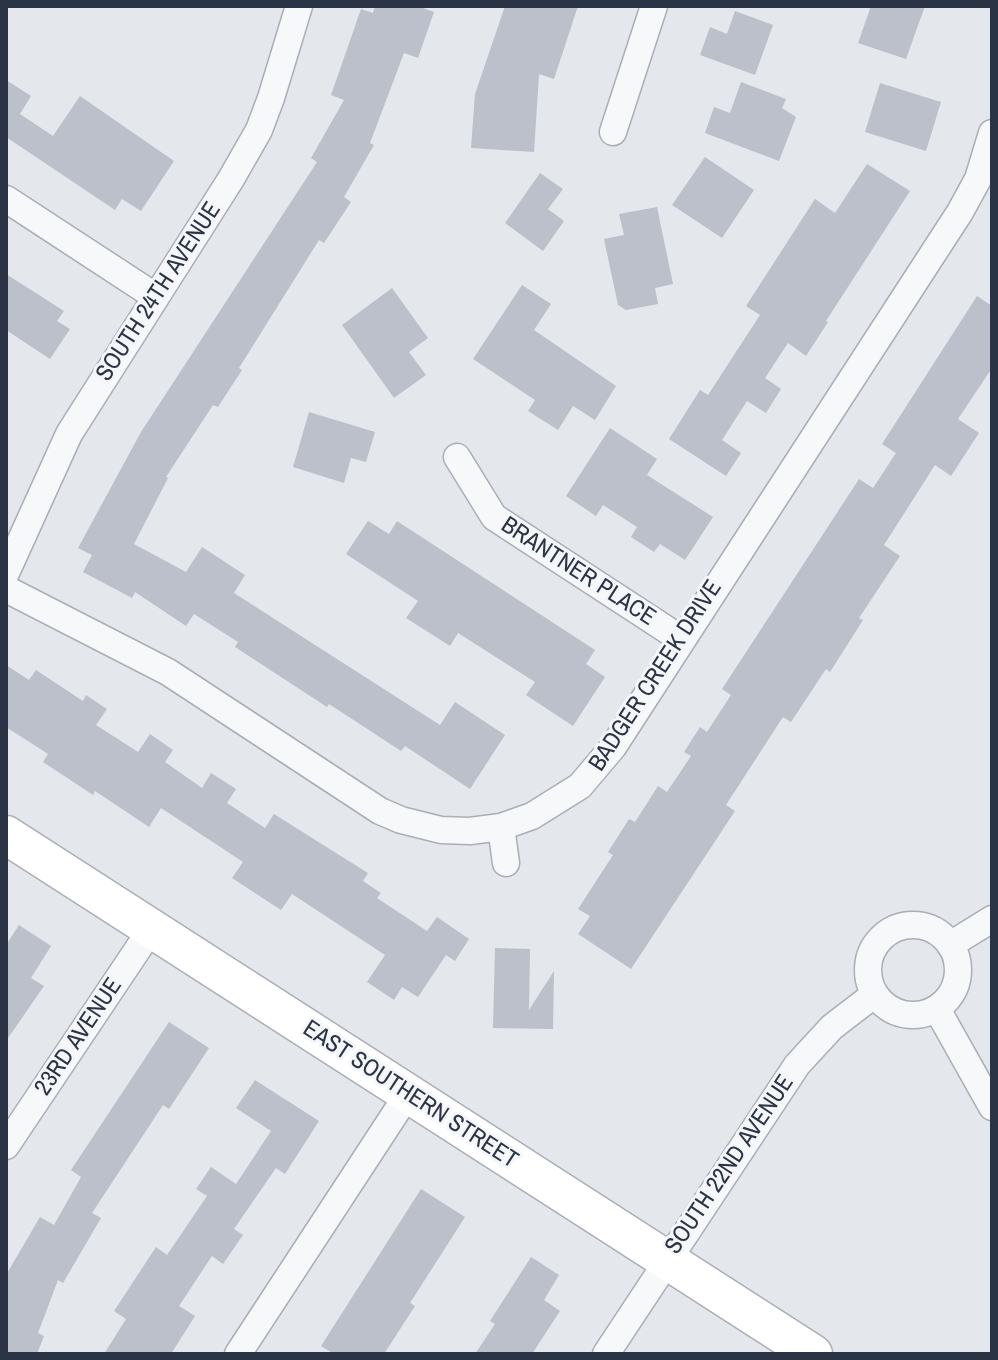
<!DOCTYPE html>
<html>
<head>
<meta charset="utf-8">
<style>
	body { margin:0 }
	#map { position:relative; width:998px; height:1360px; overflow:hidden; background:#e4e7ec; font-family:"Archivo Narrow",sans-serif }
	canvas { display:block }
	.frame { position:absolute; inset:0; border:8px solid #2b3445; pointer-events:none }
</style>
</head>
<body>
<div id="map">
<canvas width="998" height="1360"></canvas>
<div class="frame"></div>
</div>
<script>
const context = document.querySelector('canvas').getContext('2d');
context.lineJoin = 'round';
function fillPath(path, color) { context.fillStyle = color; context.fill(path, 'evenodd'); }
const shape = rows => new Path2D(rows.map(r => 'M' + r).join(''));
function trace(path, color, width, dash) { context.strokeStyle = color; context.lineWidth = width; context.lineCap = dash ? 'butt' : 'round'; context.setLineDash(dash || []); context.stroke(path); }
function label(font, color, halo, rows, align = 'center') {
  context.font = font + ' "Archivo Narrow",sans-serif'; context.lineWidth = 6; context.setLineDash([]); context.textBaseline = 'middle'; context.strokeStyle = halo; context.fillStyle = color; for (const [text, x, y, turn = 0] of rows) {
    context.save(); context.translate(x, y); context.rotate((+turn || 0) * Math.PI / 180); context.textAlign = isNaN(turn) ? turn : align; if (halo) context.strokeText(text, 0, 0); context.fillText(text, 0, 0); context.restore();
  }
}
const building = shape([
	[375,6,417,6,434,12,418,58,404,53,370,143,374,145,344,197,351,202,324,243,319,240,239,368,242,370,218,407,213,405,166,477,168,478,134,544,186,572,202,547,245,575,234,593,440,725,455,702,505,735,470,789,405,746,401,751,329,704,327,707,235,647,238,642,194,614,186,626,135,592,132,598,83,572,92,555,78,548,141,432,317,162,311,158,344,100,331,95,361,9,373,13],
	[505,6,578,6,554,79,539,74,534,152,471,148,475,94],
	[871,6,925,6,906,59,858,43],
	[735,11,773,25,755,75,700,55,710,27,727,34],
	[6,80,31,96,20,114,53,136,80,96,174,161,141,211,122,199,115,210,6,137],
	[741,82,786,99,782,108,796,117,779,161,705,133,714,107,730,113],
	[880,83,941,102,926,151,865,132],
	[705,157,754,190,722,238,672,205],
	[867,164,910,191,826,321,828,322,806,356,788,343,765,378,781,389,766,413,747,401,722,440,741,453,726,476,669,439,700,390,708,395,760,315,746,306,815,199,835,213],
	[540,173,563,189,548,209,564,221,543,251,505,223],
	[657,207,673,284,655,288,658,304,626,310,618,305,604,239,624,235,619,214],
	[6,274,64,311,57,321,70,329,50,359,6,330],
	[522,285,551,304,534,330,616,386,595,420,573,406,558,430,528,411,535,400,473,359],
	[392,288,428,338,409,352,426,375,394,398,342,325],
	[977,296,992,306,992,368,958,419,979,433,951,476,935,465,884,545,900,556,859,618,863,620,830,672,826,669,791,722,783,717,726,805,735,811,631,969,578,934,590,916,578,909,613,855,608,852,629,819,635,822,658,786,667,792,691,756,684,752,700,727,707,732,731,695,722,689,859,479,873,488,896,453,882,444],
	[309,412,375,432,366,462,351,458,344,483,293,467],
	[610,428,657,459,647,475,713,517,685,560,660,544,654,552,631,537,637,527,603,505,596,516,566,496],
	[368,521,389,534,397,521,595,650,586,664,605,677,573,726,526,695,535,682,458,633,450,646,406,618,418,601,346,554],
	[6,665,29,680,36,670,83,701,86,695,107,709,96,725,138,752,150,734,173,750,165,762,202,788,211,773,236,789,227,803,265,828,274,814,336,853,368,873,363,881,381,893,377,898,427,931,437,917,469,939,455,961,446,955,418,997,402,987,394,1000,367,982,385,955,292,894,281,910,232,878,243,862,161,808,149,827,95,791,93,795,43,762,48,754,6,727],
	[19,925,51,946,31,978,44,986,6,1041,6,945],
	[495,948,530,949,529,1010,554,971,553,1029,493,1028],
	[169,1022,209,1048,169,1109,163,1105,92,1213,101,1218,63,1283,58,1280,38,1333,44,1336,37,1354,6,1354,6,1275,40,1217,54,1225,81,1177,71,1170],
	[255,1080,319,1121,285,1174,276,1168,234,1229,243,1235,223,1264,212,1256,179,1306,195,1316,171,1354,104,1354,126,1319,114,1311,156,1247,167,1255,207,1196,196,1189,211,1167,236,1184,271,1131,236,1108],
	[421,1189,465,1217,410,1303,415,1306,384,1354,334,1354,321,1346],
	[531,1257,559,1275,544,1300,560,1311,532,1354,475,1354,495,1324,490,1321]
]);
const street = shape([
	[613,132,654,6],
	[6,199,156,297],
	[457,457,494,517,681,639],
	[6,573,69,434,231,179,259,130,271,98,299,6],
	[6,589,168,672,380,811,401,820,441,830,470,831,501,827,532,816,580,786,613,747,960,212,978,179,992,133],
	[501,827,506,863],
	'868 970a45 45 0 1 1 90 0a45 45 0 1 1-90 0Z',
	[950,945,992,919],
	[937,1009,992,1107],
	[6,1146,152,928],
	[238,1354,408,1094],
	[606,1354,797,1065,832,1027,875,994]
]);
const secondary = shape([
	[6,835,813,1354]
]);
const streetNames = [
	["SOUTH 24TH AVENUE",159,292,-57],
	["BRANTNER PLACE",578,572,33],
	["BADGER CREEK DRIVE",656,676,-57],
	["23RD AVENUE",79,1037,-56],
	["EAST SOUTHERN STREET",410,1095,33],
	["SOUTH 22ND AVENUE",730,1165,-56]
];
fillPath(building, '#bbc0ca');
trace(street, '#a9aeb7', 29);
trace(secondary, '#a9aeb7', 41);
trace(street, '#f7f8fa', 26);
trace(secondary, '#fff', 38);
label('24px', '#2b3445', '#f4f6f9', streetNames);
</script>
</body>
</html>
